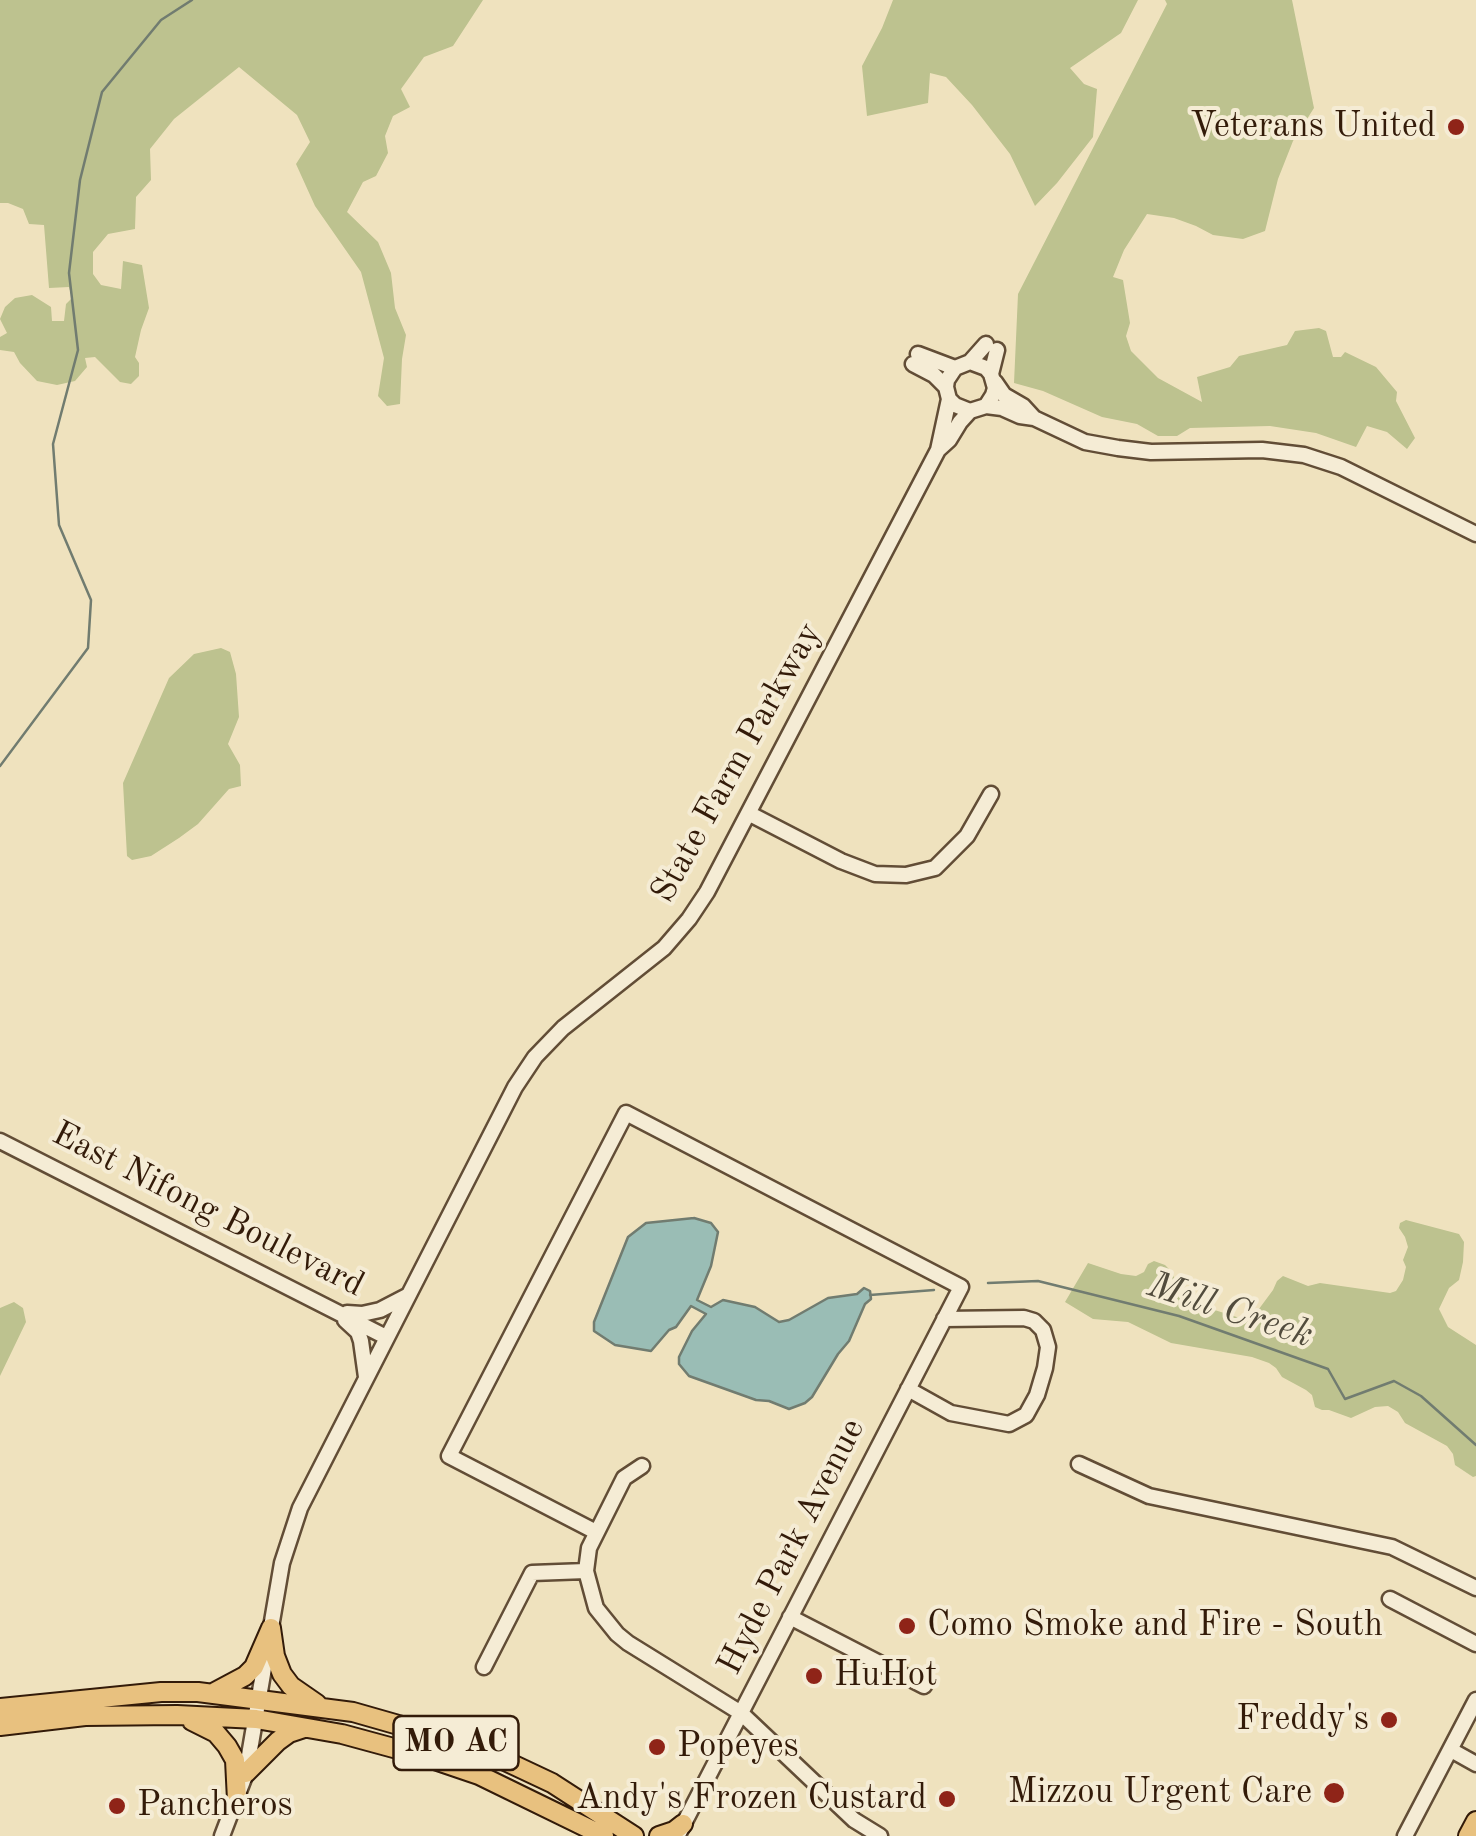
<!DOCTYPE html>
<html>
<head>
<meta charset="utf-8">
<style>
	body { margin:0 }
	canvas { display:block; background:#efe2be }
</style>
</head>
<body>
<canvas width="1476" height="1836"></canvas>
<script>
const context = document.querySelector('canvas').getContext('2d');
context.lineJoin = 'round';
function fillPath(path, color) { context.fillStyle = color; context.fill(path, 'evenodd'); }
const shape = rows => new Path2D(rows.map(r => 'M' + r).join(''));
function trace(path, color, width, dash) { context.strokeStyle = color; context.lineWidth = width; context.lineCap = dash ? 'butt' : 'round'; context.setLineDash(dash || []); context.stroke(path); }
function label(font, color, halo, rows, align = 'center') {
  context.font = font + ' "Old Standard TT",serif'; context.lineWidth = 8; context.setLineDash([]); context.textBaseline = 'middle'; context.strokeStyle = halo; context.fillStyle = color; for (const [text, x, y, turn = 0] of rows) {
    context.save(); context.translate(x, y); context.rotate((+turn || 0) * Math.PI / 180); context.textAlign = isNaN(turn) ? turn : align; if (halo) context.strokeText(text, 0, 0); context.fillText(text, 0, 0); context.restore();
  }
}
const green = shape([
	[0,0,483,0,453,46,424,57,401,89,410,107,393,116,385,136,388,153,376,176,363,182,347,212,378,242,391,273,395,308,406,335,402,359,400,404,387,406,378,396,384,358,361,272,315,206,296,164,310,142,297,115,239,67,174,119,150,149,151,180,136,197,135,229,108,234,93,252,93,274,101,285,121,289,123,261,142,265,149,308,141,330,135,357,139,363,139,376,131,384,120,382,95,357,85,358,87,367,75,381,57,385,37,381,20,363,14,352,0,350,0,337,7,333,0,319,5,307,15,298,32,295,51,307,52,321,64,321,66,304,72,298,69,287,49,288,44,225,29,224,23,209,8,203,0,203],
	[893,0,1138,0,1121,33,1070,68,1084,84,1097,89,1093,137,1057,183,1035,206,1010,154,972,105,946,77,930,73,928,103,867,116,862,66,882,28],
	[1165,0,1292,0,1314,108,1293,141,1278,179,1265,231,1243,239,1213,235,1196,226,1174,218,1147,214,1124,250,1113,277,1123,280,1130,323,1126,336,1131,351,1158,378,1202,402,1197,377,1230,367,1239,356,1287,345,1295,331,1319,328,1326,331,1333,357,1341,357,1345,352,1376,367,1397,392,1396,401,1415,438,1407,449,1387,432,1367,426,1356,447,1316,433,1270,426,1190,428,1177,436,1158,436,1137,424,1102,417,1043,391,1014,383,1018,294,1167,4],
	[221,648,230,652,236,674,239,717,228,744,240,765,241,786,229,789,198,824,179,838,151,856,132,860,127,856,123,783,169,678,194,654],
	[1406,1220,1459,1234,1464,1242,1463,1262,1459,1280,1449,1288,1439,1309,1448,1327,1476,1345,1476,1476,1473,1477,1455,1465,1453,1454,1447,1446,1405,1423,1398,1412,1388,1406,1375,1407,1351,1418,1329,1410,1322,1410,1315,1407,1312,1395,1306,1390,1282,1377,1276,1368,1269,1363,1252,1357,1171,1343,1128,1322,1093,1319,1065,1302,1088,1263,1121,1274,1136,1276,1144,1272,1148,1264,1154,1261,1165,1265,1171,1271,1180,1291,1187,1297,1202,1306,1243,1319,1253,1317,1273,1290,1277,1281,1283,1276,1308,1286,1320,1283,1390,1293,1396,1291,1403,1280,1406,1267,1403,1260,1408,1247,1405,1237,1399,1228,1400,1223],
	[14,1302,23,1308,26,1322,0,1376,0,1308]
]);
const water = shape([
	[694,1218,711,1223,718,1232,711,1266,697,1300,711,1307,723,1300,755,1307,779,1322,789,1320,828,1298,857,1294,864,1288,870,1291,871,1299,865,1304,849,1341,838,1354,812,1397,805,1403,789,1409,769,1401,756,1400,689,1376,679,1364,679,1357,692,1331,706,1314,691,1306,676,1327,669,1330,651,1351,615,1345,594,1331,594,1322,628,1237,646,1223,694,1218]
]);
const stream = shape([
	[0,766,88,648,91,600,59,525,53,444,78,350,69,273,80,180,102,92,161,20,192,0],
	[988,1283,1038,1281,1179,1316,1328,1369,1345,1399,1394,1381,1421,1396,1476,1445],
	[870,1295,934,1290]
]);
const minor = shape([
	[918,354,955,368],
	[970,362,986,368,991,374,995,388,993,395,986,406,970,411,955,405,949,399,946,387,947,380,955,368,970,362,986,344],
	[913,364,934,375,946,387],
	[991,374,997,350],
	[995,382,1004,395,1023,406,1034,418],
	[986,406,1002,408,1020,416,1034,418,1085,442,1118,448,1151,452,1262,450,1304,455,1341,467,1476,534],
	[938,450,949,399],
	[750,814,841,861,875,874,906,875,935,868,967,836,991,794],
	[0,1141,386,1337],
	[347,1313,362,1314,380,1310,407,1296],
	[345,1320,358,1332,361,1341,366,1377],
	[908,1389,951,1413,1009,1424,1026,1415,1037,1395,1045,1368,1048,1347,1043,1330,1034,1321,1024,1318,944,1319],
	[1079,1464,1149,1496,1392,1547,1476,1588],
	[642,1466,624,1478,589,1548,586,1571,596,1608,617,1634,628,1643,741,1713,854,1820,880,1836],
	[596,1532,449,1456,626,1113,961,1287,679,1833],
	[1390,1599,1476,1644],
	[790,1617,924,1686],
	[484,1667,532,1573,586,1571],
	[1451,1750,1476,1764],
	[222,1836,246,1773,282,1563,300,1508,515,1087,535,1057,563,1028,664,948,689,919,707,892,938,450,949,440,960,422,970,411],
	[1405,1836,1476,1700]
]);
const major = shape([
	[271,1628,275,1656,282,1674,291,1686,317,1704],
	[215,1692,245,1676,254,1667,271,1628],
	[0,1708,161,1692,198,1692,353,1712,444,1738,501,1759,552,1783,634,1836],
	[192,1721,216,1733,227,1746,235,1760,237,1800],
	[0,1726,85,1716,177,1715,256,1719,342,1734,423,1756,479,1775,604,1836],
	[246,1773,278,1741,289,1733,304,1728],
	[659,1836,674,1831,683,1824],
	[1468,1836,1476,1821]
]);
const markers = [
	[1456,127,10,"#8f2418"],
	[907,1626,10,"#8f2418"],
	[814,1676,10,"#8f2418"],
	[1389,1720,10,"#8f2418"],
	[657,1747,10,"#8f2418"],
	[1334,1793,12,"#8f2418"],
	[947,1799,10,"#8f2418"],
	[117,1806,10,"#8f2418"]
];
const shields = [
	[456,1743,125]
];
const shieldNames = [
	["MO AC",456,1743]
];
const poiNames = [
	["Veterans United",1436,127],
	["Como Smoke and Fire - South",927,1626,"left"],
	["HuHot",834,1676,"left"],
	["Freddy's",1369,1720],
	["Popeyes",677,1747,"left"],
	["Mizzou Urgent Care",1312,1793],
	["Andy's Frozen Custard",927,1799],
	["Pancheros",137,1806,"left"]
];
const streetNames = [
	["State Farm Parkway",737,763,-61],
	["East Nifong Boulevard",208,1210,27],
	["Hyde Park Avenue",792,1547,-63]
];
const waterNames = [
	["Mill Creek",1230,1311,18]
];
fillPath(green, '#bdc28f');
fillPath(water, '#9abdb5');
trace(water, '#717c70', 2.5);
trace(stream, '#717c70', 2.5);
trace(minor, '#624d36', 19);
trace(major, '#331b09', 22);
trace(minor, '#f5ecd5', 14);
trace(major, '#e8c17f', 18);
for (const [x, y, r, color] of markers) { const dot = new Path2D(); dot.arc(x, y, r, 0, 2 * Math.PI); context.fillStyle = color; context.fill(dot); trace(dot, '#f5ecd5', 4); }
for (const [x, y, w] of shields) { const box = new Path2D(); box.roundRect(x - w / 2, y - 27, w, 54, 8); context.fillStyle = '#f5ecd5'; context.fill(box); trace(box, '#331b09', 2.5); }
label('bold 32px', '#331b09', null, shieldNames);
label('35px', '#331b09', '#f5ecd5', poiNames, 'right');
label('35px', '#331b09', '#f5ecd5', streetNames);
label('italic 38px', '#524c3d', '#f5ecd5', waterNames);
</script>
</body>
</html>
